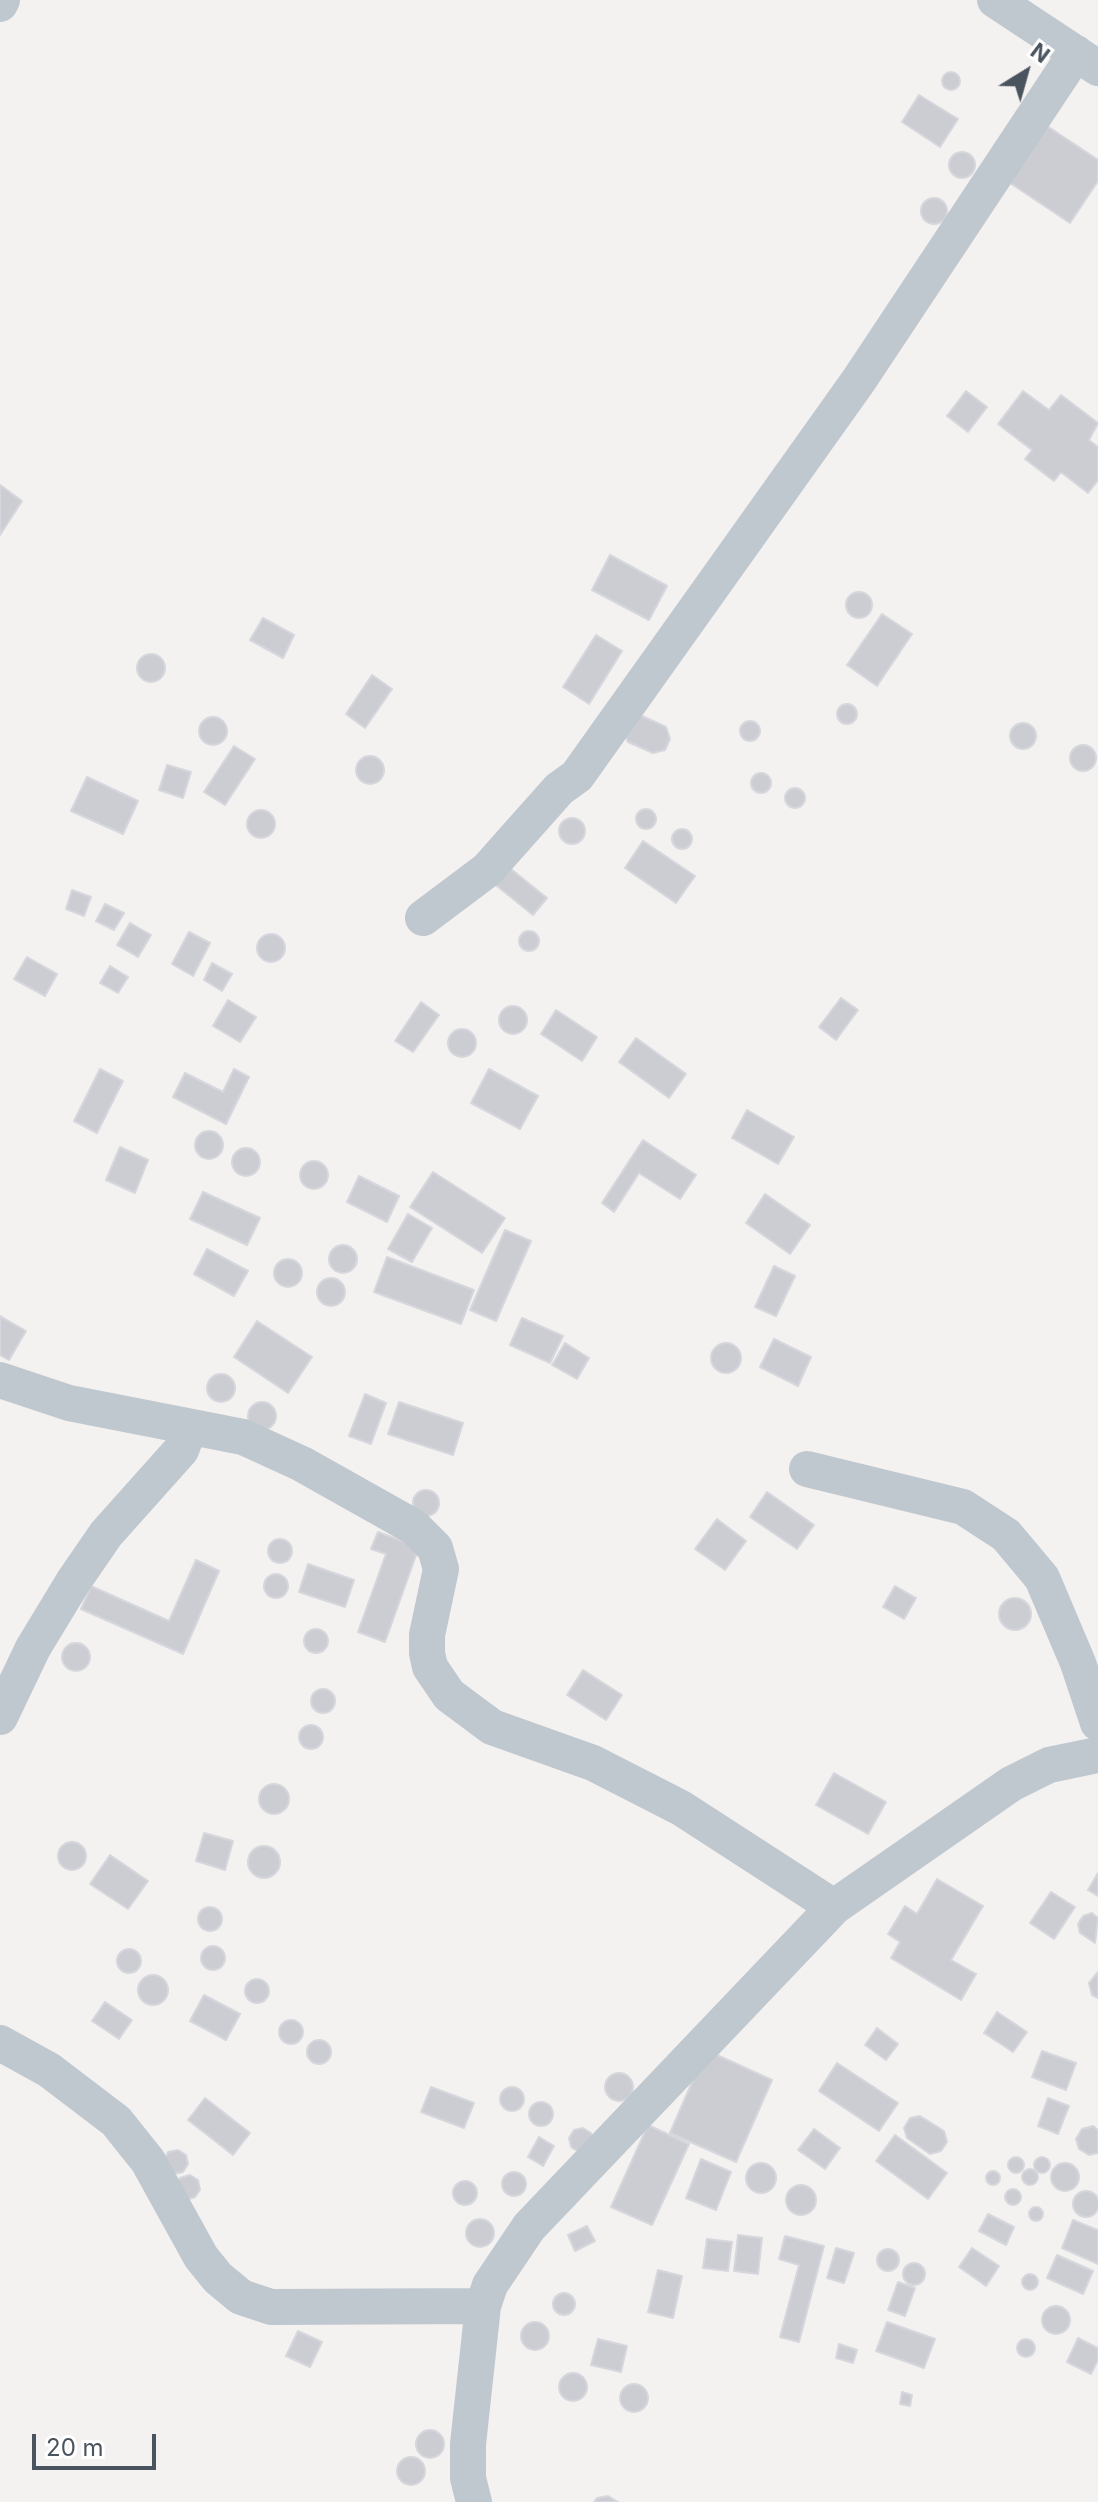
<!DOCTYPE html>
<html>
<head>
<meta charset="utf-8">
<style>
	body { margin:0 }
	#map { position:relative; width:1098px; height:2502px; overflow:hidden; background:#f4f1f1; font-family:Inter,sans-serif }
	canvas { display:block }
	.north { position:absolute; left:986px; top:32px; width:80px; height:80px; -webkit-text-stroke:6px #fff; paint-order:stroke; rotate:37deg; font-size:22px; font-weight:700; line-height:32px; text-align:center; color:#4a545e }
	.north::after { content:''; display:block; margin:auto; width:28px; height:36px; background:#4a545e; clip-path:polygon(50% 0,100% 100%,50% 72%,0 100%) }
	.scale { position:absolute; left:32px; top:2434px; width:124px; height:36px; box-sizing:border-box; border:4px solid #4a545e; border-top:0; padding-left:10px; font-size:24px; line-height:28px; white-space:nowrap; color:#4a545e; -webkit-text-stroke:6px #fff; paint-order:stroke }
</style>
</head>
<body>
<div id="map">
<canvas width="1098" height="2502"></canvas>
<div class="north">N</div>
<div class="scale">20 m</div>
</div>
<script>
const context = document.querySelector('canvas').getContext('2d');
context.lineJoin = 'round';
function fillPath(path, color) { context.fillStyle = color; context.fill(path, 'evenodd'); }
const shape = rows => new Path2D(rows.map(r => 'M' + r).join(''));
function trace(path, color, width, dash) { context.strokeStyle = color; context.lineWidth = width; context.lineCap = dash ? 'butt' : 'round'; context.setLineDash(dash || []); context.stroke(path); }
const building = shape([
	'942 81a9 9 0 1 1 18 0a9 9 0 1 1-18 0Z',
	[919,95,958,119,940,147,902,122,919,95],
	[1038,120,1098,160,1098,181,1070,223,1001,177,1038,120],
	'949 165a13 13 0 1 1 26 0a13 13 0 1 1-26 0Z',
	'921 211a13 13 0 1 1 26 0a13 13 0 1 1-26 0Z',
	[966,391,987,407,968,432,947,416,966,391],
	[1023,391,1049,410,1061,395,1098,423,1089,440,1098,447,1098,480,1088,493,1061,472,1054,481,1025,459,1032,450,998,424,1023,391],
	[0,485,22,501,0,535,0,485],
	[610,555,667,586,649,620,592,590,610,555],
	'846 605a13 13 0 1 1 26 0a13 13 0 1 1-26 0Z',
	[882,614,912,634,877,686,847,665,882,614],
	[263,618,294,635,283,658,250,640,263,618],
	[596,635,622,651,589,704,563,687,596,635],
	'137 668a14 14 0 1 1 28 0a14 14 0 1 1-28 0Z',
	[372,675,392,689,365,728,346,714,372,675],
	'837 714a10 10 0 1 1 20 0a10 10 0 1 1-20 0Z',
	[640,715,666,727,670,739,665,750,653,753,628,742,623,730,640,715],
	'199 731a14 14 0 1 1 28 0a14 14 0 1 1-28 0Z',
	'740 731a10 10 0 1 1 20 0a10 10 0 1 1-20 0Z',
	'1010 736a13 13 0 1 1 26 0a13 13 0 1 1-26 0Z',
	'1070 758a13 13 0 1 1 26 0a13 13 0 1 1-26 0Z',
	[234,746,255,759,225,805,204,792,234,746],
	'356 770a14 14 0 1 1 28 0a14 14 0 1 1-28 0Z',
	[167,765,191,772,183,798,159,790,167,765],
	'751 783a10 10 0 1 1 20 0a10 10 0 1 1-20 0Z',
	[87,777,138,801,123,834,71,811,87,777],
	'785 798a10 10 0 1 1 20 0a10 10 0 1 1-20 0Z',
	'636 819a10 10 0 1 1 20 0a10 10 0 1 1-20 0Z',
	'247 824a14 14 0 1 1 28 0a14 14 0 1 1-28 0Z',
	'559 831a13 13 0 1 1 26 0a13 13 0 1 1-26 0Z',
	'672 839a10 10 0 1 1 20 0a10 10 0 1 1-20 0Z',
	[643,841,695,876,676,903,625,868,643,841],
	[506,865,547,898,533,915,492,882,506,865],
	[72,890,91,897,84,916,66,909,72,890],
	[105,904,124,913,114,930,96,921,105,904],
	[130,923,151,935,138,957,117,945,130,923],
	'519 941a10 10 0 1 1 20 0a10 10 0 1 1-20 0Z',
	[189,932,210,943,193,976,172,964,189,932],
	'257 948a14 14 0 1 1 28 0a14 14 0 1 1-28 0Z',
	[27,957,57,974,45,996,14,979,27,957],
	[212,963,232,974,222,991,204,980,212,963],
	[110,966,128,977,118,993,100,983,110,966],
	[841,998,858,1010,836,1040,819,1027,841,998],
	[228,1000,256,1017,240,1042,213,1026,228,1000],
	[421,1002,439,1015,413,1052,395,1041,421,1002],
	'499 1020a14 14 0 1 1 28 0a14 14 0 1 1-28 0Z',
	[556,1010,597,1037,582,1061,541,1034,556,1010],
	'448 1043a14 14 0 1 1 28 0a14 14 0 1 1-28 0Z',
	[636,1038,686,1074,669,1098,619,1062,636,1038],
	[100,1069,123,1081,97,1133,74,1121,100,1069],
	[234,1069,249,1077,226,1124,173,1097,185,1073,223,1092,234,1069],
	[489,1069,538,1096,520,1129,471,1103,489,1069],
	[747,1110,794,1137,778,1164,732,1138,747,1110],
	'195 1145a14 14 0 1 1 28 0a14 14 0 1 1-28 0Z',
	[643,1140,696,1175,680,1199,639,1173,614,1212,602,1203,643,1140],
	[120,1147,148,1160,135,1193,106,1180,120,1147],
	'232 1162a14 14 0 1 1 28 0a14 14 0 1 1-28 0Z',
	'300 1175a14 14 0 1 1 28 0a14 14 0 1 1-28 0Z',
	[433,1172,505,1218,482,1253,410,1207,433,1172],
	[359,1176,399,1196,387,1222,347,1202,359,1176],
	[203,1192,260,1218,247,1245,190,1219,203,1192],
	[765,1194,810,1225,790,1254,746,1223,765,1194],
	[408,1214,432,1228,412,1262,388,1249,408,1214],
	[505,1230,531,1241,496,1321,470,1310,505,1230],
	'329 1259a14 14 0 1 1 28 0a14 14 0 1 1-28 0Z',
	[207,1249,248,1271,234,1296,194,1274,207,1249],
	[387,1257,474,1290,461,1324,374,1292,387,1257],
	'274 1273a14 14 0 1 1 28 0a14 14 0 1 1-28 0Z',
	[774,1266,795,1276,776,1316,755,1307,774,1266],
	'317 1292a14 14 0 1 1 28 0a14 14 0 1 1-28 0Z',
	[0,1316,26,1331,9,1360,0,1355,0,1316],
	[522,1318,563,1336,550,1363,510,1345,522,1318],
	[257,1321,312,1357,288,1393,234,1357,257,1321],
	[774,1339,811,1357,798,1386,760,1367,774,1339],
	[565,1343,589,1358,577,1379,552,1365,565,1343],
	'711 1358a15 15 0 1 1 30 0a15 15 0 1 1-30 0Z',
	'207 1388a14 14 0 1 1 28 0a14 14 0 1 1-28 0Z',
	[365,1394,386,1403,371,1444,349,1436,365,1394],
	'248 1416a14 14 0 1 1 28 0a14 14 0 1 1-28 0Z',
	[399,1402,463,1423,453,1455,388,1434,399,1402],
	'413 1503a13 13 0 1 1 26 0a13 13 0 1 1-26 0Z',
	[767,1492,814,1525,797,1549,750,1517,767,1492],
	[717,1519,746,1541,725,1570,695,1549,717,1519],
	[378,1532,419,1547,385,1642,358,1632,386,1554,371,1549,378,1532],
	'268 1551a12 12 0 1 1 24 0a12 12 0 1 1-24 0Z',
	[196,1560,219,1571,183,1654,81,1609,91,1586,169,1621,196,1560],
	[308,1564,354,1580,345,1607,299,1592,308,1564],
	'264 1586a12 12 0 1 1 24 0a12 12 0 1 1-24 0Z',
	[895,1586,916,1598,904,1619,883,1607,895,1586],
	'999 1614a16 16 0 1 1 32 0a16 16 0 1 1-32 0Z',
	'304 1641a12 12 0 1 1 24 0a12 12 0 1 1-24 0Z',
	'62 1657a14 14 0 1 1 28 0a14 14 0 1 1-28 0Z',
	[583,1670,622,1695,606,1720,567,1695,583,1670],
	'311 1701a12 12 0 1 1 24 0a12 12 0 1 1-24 0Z',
	'299 1737a12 12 0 1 1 24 0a12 12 0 1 1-24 0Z',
	[834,1773,886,1802,868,1834,816,1805,834,1773],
	'259 1799a15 15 0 1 1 30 0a15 15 0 1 1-30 0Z',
	[204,1833,233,1841,225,1870,196,1861,204,1833],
	'58 1856a14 14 0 1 1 28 0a14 14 0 1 1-28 0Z',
	'248 1862a16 16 0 1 1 32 0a16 16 0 1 1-32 0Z',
	[110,1855,148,1881,128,1909,90,1884,110,1855],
	[1098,1873,1098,1896,1088,1890,1098,1873],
	[937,1879,983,1906,951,1960,976,1974,961,2000,891,1958,900,1942,888,1934,905,1906,917,1914,937,1879],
	[1051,1892,1075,1907,1054,1939,1030,1923,1051,1892],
	'198 1919a12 12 0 1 1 24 0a12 12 0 1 1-24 0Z',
	[1092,1913,1098,1918,1095,1943,1080,1933,1078,1924,1083,1916,1092,1913],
	'201 1958a12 12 0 1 1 24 0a12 12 0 1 1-24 0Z',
	'117 1961a12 12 0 1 1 24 0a12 12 0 1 1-24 0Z',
	[1098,1972,1098,1998,1092,1995,1089,1983,1098,1972],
	'138 1990a15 15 0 1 1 30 0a15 15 0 1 1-30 0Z',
	'245 1991a12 12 0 1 1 24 0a12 12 0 1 1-24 0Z',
	[204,1995,240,2014,226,2040,190,2021,204,1995],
	[105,2002,132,2020,119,2039,92,2021,105,2002],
	[997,2012,1027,2032,1013,2052,984,2033,997,2012],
	'279 2032a12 12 0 1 1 24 0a12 12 0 1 1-24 0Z',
	[877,2028,898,2044,886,2060,865,2045,877,2028],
	'307 2052a12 12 0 1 1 24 0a12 12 0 1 1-24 0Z',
	[706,2050,772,2080,736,2162,670,2133,706,2050],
	[1042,2051,1076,2063,1066,2090,1032,2077,1042,2051],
	[837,2063,898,2103,879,2131,819,2091,837,2063],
	'605 2087a14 14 0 1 1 28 0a14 14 0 1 1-28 0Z',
	[431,2087,474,2103,464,2128,421,2112,431,2087],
	'500 2099a12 12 0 1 1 24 0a12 12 0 1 1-24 0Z',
	[205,2098,250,2133,233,2155,188,2120,205,2098],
	[1048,2098,1069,2106,1058,2134,1038,2126,1048,2098],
	'529 2114a12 12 0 1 1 24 0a12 12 0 1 1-24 0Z',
	[920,2116,944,2131,947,2142,941,2151,930,2154,907,2138,904,2128,910,2118,920,2116],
	[648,2125,689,2144,652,2225,611,2207,648,2125],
	[1093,2126,1098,2130,1098,2153,1089,2155,1079,2149,1076,2139,1082,2129,1093,2126],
	[583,2128,591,2133,594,2142,579,2152,571,2147,569,2138,574,2130,583,2128],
	[814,2129,840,2148,825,2169,798,2150,814,2129],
	[895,2135,947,2173,928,2199,876,2161,895,2135],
	[539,2137,554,2146,543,2166,528,2157,539,2137],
	[178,2150,186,2155,188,2164,183,2172,174,2174,164,2161,168,2152,178,2150],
	'1034 2165a8 8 0 1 1 16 0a8 8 0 1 1-16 0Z',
	'1008 2165a8 8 0 1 1 16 0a8 8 0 1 1-16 0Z',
	[701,2159,731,2172,716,2210,686,2198,701,2159],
	'746 2178a15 15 0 1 1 30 0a15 15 0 1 1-30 0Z',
	'1051 2177a14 14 0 1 1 28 0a14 14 0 1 1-28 0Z',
	'1022 2177a8 8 0 1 1 16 0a8 8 0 1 1-16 0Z',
	'986 2178a7 7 0 1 1 14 0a7 7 0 1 1-14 0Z',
	'502 2184a12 12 0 1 1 24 0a12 12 0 1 1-24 0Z',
	[190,2175,198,2180,200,2190,195,2197,186,2200,176,2185,180,2178,190,2175],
	'453 2193a12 12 0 1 1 24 0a12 12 0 1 1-24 0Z',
	'786 2200a15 15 0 1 1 30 0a15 15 0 1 1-30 0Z',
	'1005 2197a8 8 0 1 1 16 0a8 8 0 1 1-16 0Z',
	'1073 2204a13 13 0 1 1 26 0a13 13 0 1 1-26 0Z',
	'1029 2214a7 7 0 1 1 14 0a7 7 0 1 1-14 0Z',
	[988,2214,1014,2227,1006,2245,979,2231,988,2214],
	'466 2233a14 14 0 1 1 28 0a14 14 0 1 1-28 0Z',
	[1073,2220,1098,2230,1098,2264,1062,2248,1073,2220],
	[587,2226,595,2241,575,2251,568,2235,587,2226],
	[738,2235,762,2238,758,2274,734,2271,738,2235],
	[785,2236,824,2246,799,2342,780,2337,799,2265,779,2259,785,2236],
	[707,2239,732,2242,728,2271,703,2268,707,2239],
	[836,2248,854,2253,844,2283,827,2278,836,2248],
	[972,2248,999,2266,986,2286,959,2267,972,2248],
	'877 2260a11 11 0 1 1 22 0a11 11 0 1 1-22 0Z',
	[1057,2255,1093,2271,1083,2294,1047,2278,1057,2255],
	'903 2274a11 11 0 1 1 22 0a11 11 0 1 1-22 0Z',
	[658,2270,682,2276,673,2318,648,2312,658,2270],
	'1022 2282a8 8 0 1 1 16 0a8 8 0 1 1-16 0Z',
	[898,2282,915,2288,905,2316,888,2310,898,2282],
	'553 2304a11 11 0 1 1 22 0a11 11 0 1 1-22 0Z',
	'1042 2320a14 14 0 1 1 28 0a14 14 0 1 1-28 0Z',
	'521 2336a14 14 0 1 1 28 0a14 14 0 1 1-28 0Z',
	[887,2322,935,2339,924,2368,876,2351,887,2322],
	[298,2331,322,2342,310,2367,286,2356,298,2331],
	[1078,2338,1098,2348,1098,2360,1091,2374,1067,2362,1078,2338],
	[598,2339,627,2346,621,2372,591,2365,598,2339],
	'1017 2348a9 9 0 1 1 18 0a9 9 0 1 1-18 0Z',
	[839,2344,857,2350,853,2363,836,2358,839,2344],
	'559 2387a14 14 0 1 1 28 0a14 14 0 1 1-28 0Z',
	'620 2398a14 14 0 1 1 28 0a14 14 0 1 1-28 0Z',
	[902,2392,912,2395,910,2406,900,2404,902,2392],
	'416 2444a14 14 0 1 1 28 0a14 14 0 1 1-28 0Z',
	'397 2471a14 14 0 1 1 28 0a14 14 0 1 1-28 0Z',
	[608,2496,618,2502,594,2502,597,2498,608,2496]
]);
const street = shape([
	[995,0,1098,68],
	[0,4,2,0],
	[423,918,487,870,559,789,577,776,859,380,1076,53],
	[0,1380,69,1403,243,1437,302,1464,414,1527,435,1548,441,1569,427,1635,427,1653,430,1667,449,1695,492,1727,593,1763,681,1808,834,1907],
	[807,1469,963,1507,1006,1535,1042,1578,1078,1663,1098,1723],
	[0,1717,33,1648,73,1582,106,1534,181,1450,189,1429],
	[0,2043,49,2070,116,2121,148,2161,201,2257,218,2278,241,2297,271,2307,483,2306,468,2444,468,2478,474,2502],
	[483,2306,490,2285,529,2227,834,1907,1011,1784,1049,1765,1098,1755]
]);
fillPath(building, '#cccdd3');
trace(building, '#d6d7dc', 2);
trace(street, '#c0c8cf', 36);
</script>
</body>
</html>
